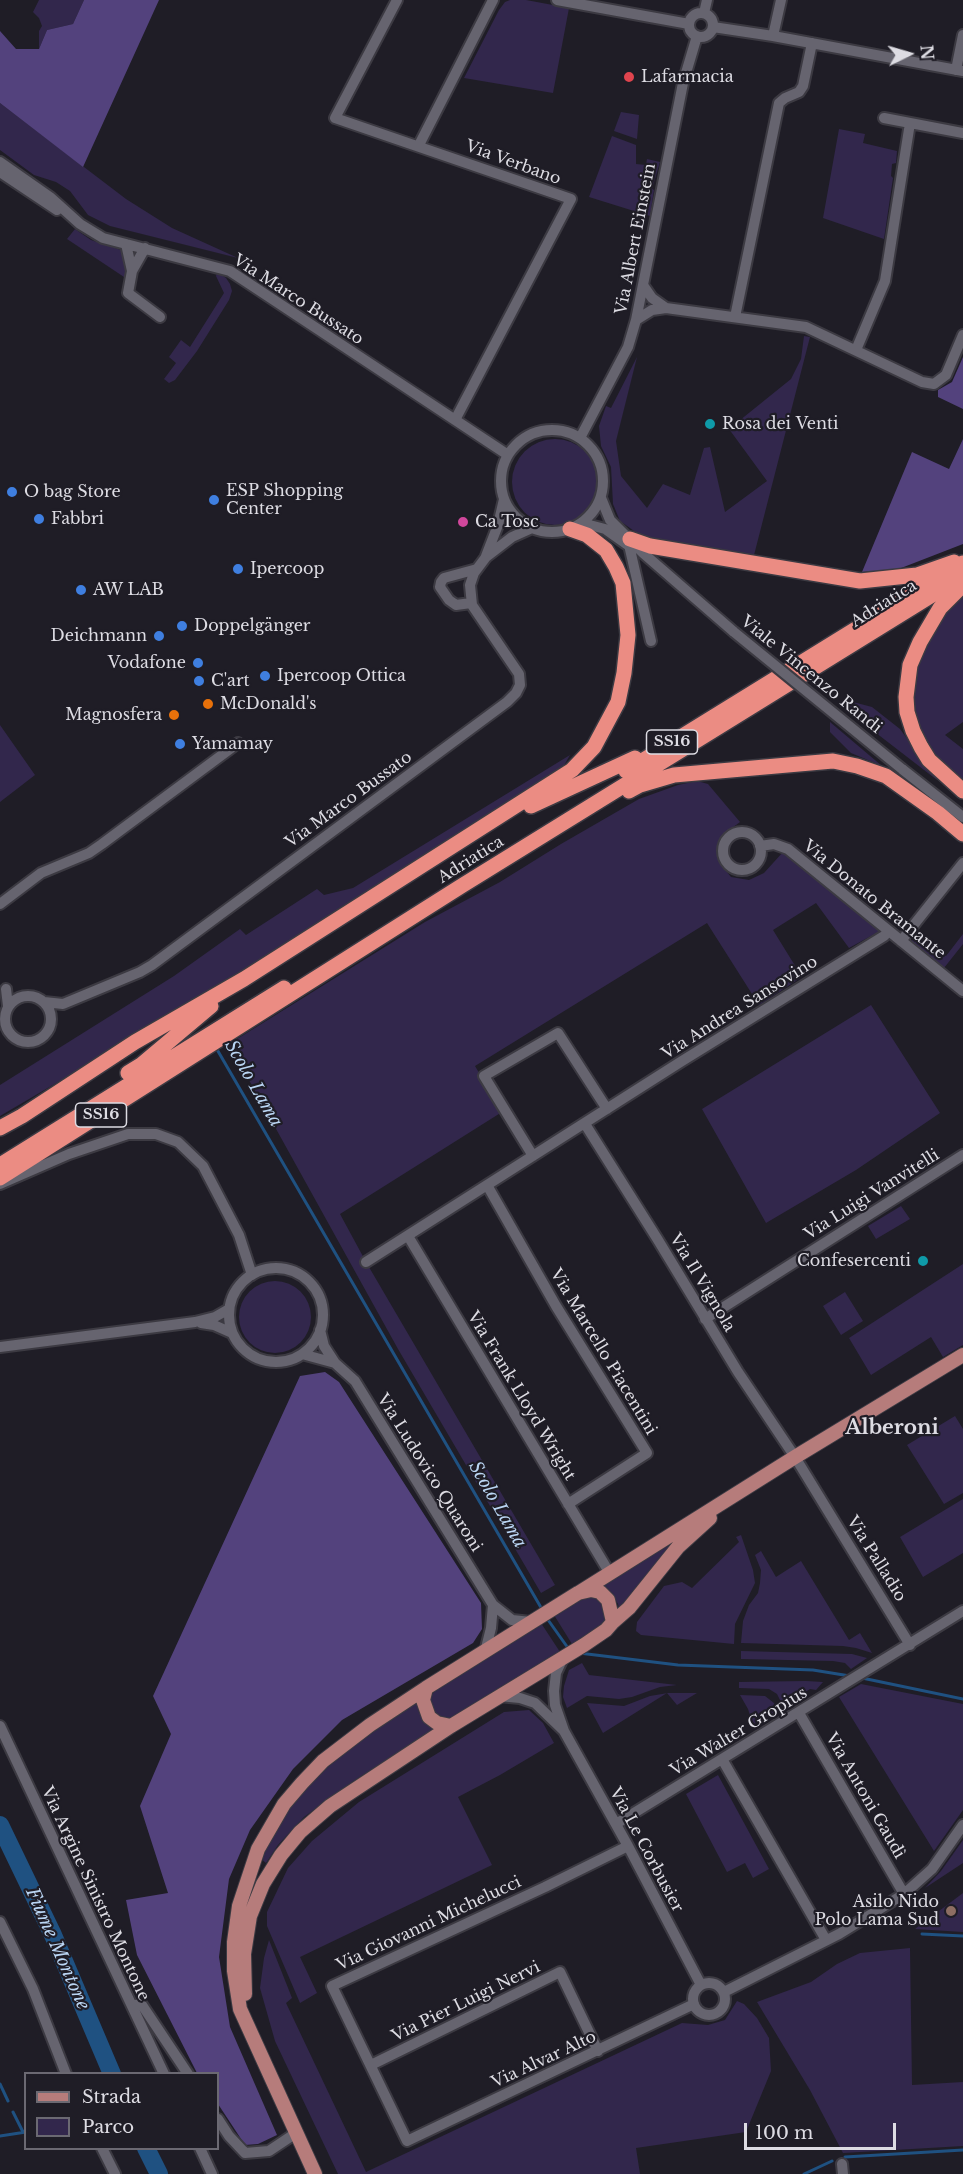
<!DOCTYPE html>
<html>
<head>
<meta charset="utf-8">
<style>
	body { margin:0 }
	#map { position:relative; width:963px; height:2174px; overflow:hidden; background:#1f1d26; font-family:"Libre Baskerville",serif }
	canvas { display:block }
	.legend { position:absolute; left:24px; top:2072px; width:195px; height:78px; box-sizing:border-box; background:#1f1d26; border:2px solid #6b6972; margin:0; padding:8px 10px; list-style:none; font-size:18px; color:#dddce3 }
	.legend li { display:flex; align-items:center; gap:12px; height:30px }
	.legend b { width:30px; border:2px solid #6b6972 }
	.north { position:absolute; left:879px; top:24px; width:60px; height:60px; -webkit-text-stroke:4px #1f1d26; paint-order:stroke; rotate:85deg; font-size:16px; font-weight:700; line-height:24px; text-align:center; color:#dddce3 }
	.north::after { content:''; display:block; margin:auto; width:21px; height:27px; background:#dddce3; clip-path:polygon(50% 0,100% 100%,50% 72%,0 100%) }
	.scale { position:absolute; left:744px; top:2123px; width:152px; height:27px; box-sizing:border-box; border:3px solid #dddce3; border-top:0; padding-left:8px; font-size:18px; line-height:21px; white-space:nowrap; color:#dddce3; -webkit-text-stroke:4px #1f1d26; paint-order:stroke }
</style>
</head>
<body>
<div id="map">
<canvas width="963" height="2174"></canvas>
<ul class="legend">
<li><b style="height:8px;background:#b67c7b"></b>Strada</li>
<li><b style="height:16px;background:#32274c"></b>Parco</li>
</ul>
<div class="north">N</div>
<div class="scale">100 m</div>
</div>
<script>
const context = document.querySelector('canvas').getContext('2d');
context.lineJoin = 'round';
function fillPath(path, color) { context.fillStyle = color; context.fill(path, 'evenodd'); }
const shape = rows => new Path2D(rows.map(r => 'M' + r).join(''));
function trace(path, color, width, dash) { context.strokeStyle = color; context.lineWidth = width; context.lineCap = dash ? 'butt' : 'round'; context.setLineDash(dash || []); context.stroke(path); }
function label(font, color, halo, rows, align = 'center') {
  context.font = font + ' "Libre Baskerville",serif'; context.lineWidth = 4.5; context.setLineDash([]); context.textBaseline = 'middle'; context.strokeStyle = halo; context.fillStyle = color; for (const [text, x, y, turn = 0] of rows) {
    context.save(); context.translate(x, y); context.rotate((+turn || 0) * Math.PI / 180); context.textAlign = isNaN(turn) ? turn : align; if (halo) context.strokeText(text, 0, 0); context.fillText(text, 0, 0); context.restore();
  }
}
const green = shape([
	[39,0,84,0,73,24,47,30,39,49,39,31,42,26,39,18,33,12],
	[510,0,526,0,569,8,553,93,464,78,499,10,505,2],
	[0,103,126,199,172,228,238,258,110,226,88,215,70,191,56,182,34,175,0,150],
	[621,112,639,115,637,139,614,131],
	[839,129,865,134,863,143,897,151,896,163,892,164,891,176,893,178,884,239,823,218],
	[612,136,636,145,636,164,646,165,647,159,660,162,652,189,654,190,650,216,589,197],
	[75,229,91,240,124,251,128,265,127,279,67,239],
	[217,272,226,278,230,284,232,291,229,300,197,351,175,380,169,383,164,379,176,363,169,357,181,340,190,347,224,293,216,276],
	[804,336,810,337,753,559,644,538,620,521,613,504,611,467,601,446,599,426,606,406,611,408,637,357,616,441,621,476,647,508,663,484,690,495,704,448,710,447,725,512,767,481,729,429,791,379,801,359],
	'512 482a43 43 0 1 1 86 0a43 43 0 1 1-86 0Z',
	[963,591,963,722,945,735,963,749,963,785,933,758,919,730,912,701,915,674,925,641,944,609],
	[853,702,872,707,900,729,937,780,845,709],
	[830,722,882,766,851,753,830,732],
	[0,725,35,775,0,802],
	[570,755,558,776,128,1041,0,1116,0,1085,174,976,240,929,246,935,317,889,324,895,353,888],
	[697,781,708,784,740,822,724,834,717,849,723,867,731,877,749,880,764,873,783,852,882,930,849,948,816,903,773,930,802,977,759,1005,707,923,475,1066,502,1112,340,1214,366,1262,555,1585,541,1593,398,1349,229,1044,425,922,500,882,561,844,639,799,678,785],
	[917,933,946,956,963,934,963,944,944,968,911,942],
	[871,1005,940,1113,856,1170,766,1223,702,1109],
	[901,1206,910,1219,876,1239,868,1226],
	[963,1264,963,1345,943,1357,931,1337,871,1375,849,1338],
	'239 1317a36 36 0 1 1 72 0a36 36 0 1 1-72 0Z',
	[845,1292,863,1321,841,1335,823,1306],
	[955,1416,963,1429,963,1493,944,1504,907,1445],
	[963,1499,963,1553,923,1577,900,1537],
	[741,1535,753,1570,755,1583,735,1624,734,1644,641,1635,636,1631,637,1622,664,1586,682,1582,692,1588,739,1542,736,1537],
	[678,1540,620,1613,618,1604,612,1594,600,1586],
	[761,1551,776,1577,801,1561,849,1640,860,1633,872,1653,856,1648,843,1646,741,1643,743,1621,749,1605,758,1593,760,1583,761,1570,755,1555],
	[584,1596,598,1598,603,1602,606,1620,604,1625,572,1644,554,1615],
	[541,1623,560,1652,451,1719,438,1717,432,1712,430,1704,431,1696,435,1690],
	[741,1651,852,1654,867,1658,851,1669,845,1663,833,1661,741,1659],
	[582,1663,589,1675,677,1685,660,1687,632,1697,619,1699,587,1696,567,1708,563,1697,564,1686,569,1670],
	[806,1681,823,1682,816,1690,810,1689,783,1706,777,1694,769,1689,739,1688,739,1682],
	[861,1684,963,1704,963,1810,934,1851,839,1697],
	[667,1693,603,1733,587,1703,624,1706,650,1696,668,1693,697,1693,677,1705],
	[740,1695,765,1696,774,1703,778,1710,753,1725,748,1709],
	[419,1698,418,1710,424,1720,436,1728,352,1782,304,1817,278,1845,266,1863,260,1858,280,1820,307,1785,351,1747],
	[529,1710,543,1723,554,1743,500,1775,458,1797,492,1865,300,1957,317,1993,300,2003,267,1926,267,1912,288,1868,312,1841,359,1802,504,1712],
	[718,1775,769,1869,753,1878,745,1863,727,1872,686,1794],
	[963,1840,963,1863,925,1888,941,1871],
	[963,1893,963,1932,915,1929],
	[269,1940,292,1998,286,2003,366,2172,682,2023,708,2025,725,2020,737,2001,744,2004,757,2018,769,2038,771,2071,746,2132,636,2148,640,2174,338,2174,275,2041,260,1988,264,1958],
	[910,1948,912,2085,963,2082,963,2146,843,2153,810,2090,757,2002,811,1982,837,1964,860,1953]
]);
const forest = shape([
	[84,0,159,0,83,167,0,103,0,31,16,49,39,49,47,30,73,24],
	[963,357,963,409,938,397,938,390,952,382],
	[963,439,963,544,896,570,862,572,912,452,949,469],
	[325,1372,339,1382,481,1603,482,1629,473,1643,342,1720,293,1769,250,1830,229,1879,219,1957,230,2027,277,2135,258,2144,245,2145,218,2104,218,2074,197,2073,137,1955,126,1900,168,1893,140,1806,171,1734,153,1696,300,1376]
]);
const stream = shape([
	[215,1046,543,1611],
	[546,1617,568,1648],
	[579,1653,678,1665,813,1670,850,1676],
	[862,1678,963,1699],
	[922,1934,963,1936],
	[0,2084,8,2101],
	[13,2112,23,2132],
	[0,2136,26,2132],
	[845,2157,963,2150],
	[804,2174,832,2161]
]);
const river = shape([
	[0,1825,53,1935,112,2074],
	[146,2148,159,2174]
]);
const minor = shape([
	[397,0,335,118,571,199,455,420],
	[557,0,689,24],
	[704,13,707,0],
	'689 25a12 12 0 1 1 24 0a12 12 0 1 1-24 0Z',
	[713,27,773,36,963,71],
	[773,36,781,0],
	[956,70,963,35],
	[884,118,963,133],
	[419,145,493,0],
	[0,162,50,197,80,224,103,238,230,271,508,455],
	[0,172,57,210],
	[126,244,132,271],
	[145,248,132,271,128,293,160,317],
	[643,285,652,298,666,308],
	[735,317,779,103,785,98,799,92,803,86,812,43],
	[636,320,652,310,666,308,806,327,922,382,934,384,946,375,963,335],
	[856,350,885,281,910,123],
	'501 481a51 51 0 1 1 102 0a51 51 0 1 1-102 0Z',
	[580,438,628,347,636,320,683,83,697,36],
	[601,498,610,520,643,553,734,632],
	[582,523,605,529,629,546],
	[629,545,651,641],
	[486,556,498,525,504,499],
	[471,603,456,605,449,600,440,587,441,582,444,578,477,569],
	[902,769,963,817],
	'723 851a19 19 0 1 1 38 0a19 19 0 1 1-38 0Z',
	[760,846,774,844,788,849,963,991],
	[0,904,41,873,89,853,102,844,238,743],
	[901,941,963,863],
	[6,989,8,1006],
	'5 1019a23 23 0 1 1 46 0a23 23 0 1 1-46 0Z',
	[44,1002,63,1004,140,972,152,965,507,702,516,693,520,685,519,674,472,605,470,585,474,573,486,557,512,537,532,528],
	[585,1124,658,1240,738,1372,795,1457,910,1645],
	[533,1156,484,1076,558,1033,607,1109],
	[0,1184,69,1154,128,1134,156,1134,178,1142,203,1166,239,1235,252,1275],
	[487,1185,556,1306,647,1453,568,1504],
	[408,1236,609,1572],
	[366,1262,682,1061,884,936,889,931],
	'229 1315a47 47 0 1 1 94 0a47 47 0 1 1-94 0Z',
	[705,1319,963,1155],
	[201,1323,214,1325,232,1333],
	[320,1330,324,1346,335,1363,355,1381,493,1605,512,1620,531,1622],
	[0,1347,195,1322,215,1317,229,1309],
	[302,1354,335,1363],
	[485,1652,491,1628,493,1605],
	[563,1658,556,1673,554,1691,555,1705,564,1731,628,1846,701,1985],
	[499,1696,520,1698,535,1703,564,1731],
	[799,1713,904,1894],
	[0,1726,164,2074],
	[722,1759,826,1940],
	[616,1824,963,1611],
	[628,1846,545,1887,332,1986,407,2141,694,2004],
	[0,1922,33,1989,66,2074],
	'693 1999a16 16 0 1 1 32 0a16 16 0 1 1-32 0Z',
	[724,1992,839,1934,904,1894,932,1869,963,1825],
	[132,2006,139,2004,142,2005,188,2074],
	[371,2065,560,1972,598,2051],
	[218,2119,229,2136,245,2153,269,2151,296,2133],
	[102,2148,115,2174],
	[200,2148,212,2174],
	[842,2164,843,2174]
]);
const major = shape([
	[591,1590,600,1592,608,1600,613,1622,606,1630,584,1645,451,1726,437,1723,429,1717,423,1700,426,1688,578,1593,591,1590],
	[580,1592,795,1457,963,1355],
	[613,1622,629,1608,678,1547,710,1518],
	[245,1994,244,1954,250,1916,263,1884,281,1855,300,1832,330,1806,451,1726],
	[315,2174,240,2009,234,1971,234,1942,239,1906,258,1849,284,1804,302,1783,323,1761,370,1725,426,1688]
]);
const highway = shape([
	[630,539,650,546,860,581,917,575,954,562],
	[963,585,940,608,920,642,910,665,906,697,907,712,913,731,921,747,929,760,963,791],
	[626,771,963,563],
	[629,791,640,785,674,775,833,761,857,766,886,776,938,813,963,834],
	[531,806,635,758],
	[128,1073,141,1065,211,1006],
	[0,1128,22,1116,135,1042,244,979,572,770,594,747,618,702,624,673,628,635,623,583,616,567,606,550,587,535,570,529],
	[0,1165,284,988],
	[0,1178,463,885,963,576]
]);
const minorBridge = shape([
	[734,632,902,769]
]);
const markers = [
	[629,77,6,"#e0444e"],
	[710,424,6,"#0f9aa8"],
	[12,492,6,"#3f7fe0"],
	[214,500,6,"#3f7fe0"],
	[39,519,6,"#3f7fe0"],
	[463,522,6,"#d1479c"],
	[238,569,6,"#3f7fe0"],
	[81,590,6,"#3f7fe0"],
	[182,626,6,"#3f7fe0"],
	[159,636,6,"#3f7fe0"],
	[198,663,6,"#3f7fe0"],
	[265,676,6,"#3f7fe0"],
	[199,681,6,"#3f7fe0"],
	[208,704,6,"#e8710a"],
	[174,715,6,"#e8710a"],
	[180,744,6,"#3f7fe0"],
	[923,1261,6,"#0f9aa8"],
	[951,1911,6,"#8d6e63"]
];
const shields = [
	[672,742,51],
	[101,1115,51]
];
const shieldNames = [
	["SS16",672,742],
	["SS16",101,1115]
];
const poiNames = [
	["Lafarmacia",641,77],
	["Rosa dei Venti",722,424],
	["ESP Shopping",226,491],
	["Center",226,509],
	["O bag Store",24,492],
	["Fabbri",51,519],
	["Ca Tosc",475,522],
	["Ipercoop",250,569],
	["AW LAB",93,590],
	["Doppelgänger",194,626],
	["Deichmann",147,636,"right"],
	["Vodafone",186,663,"right"],
	["Ipercoop Ottica",277,676],
	["C'art",211,681],
	["McDonald's",220,704],
	["Magnosfera",162,715,"right"],
	["Yamamay",192,744],
	["Confesercenti",911,1261,"right"],
	["Asilo Nido",939,1902,"right"],
	["Polo Lama Sud",939,1920,"right"]
];
const streetNames = [
	["Via Verbano",513,163,20],
	["Via Albert Einstein",636,239,-79],
	["Via Marco Bussato",298,300,33],
	["Adriatica",884,604,-32],
	["Viale Vincenzo Randi",811,675,39],
	["Via Marco Bussato",349,800,-36],
	["Adriatica",471,860,-32],
	["Via Donato Bramante",874,900,39],
	["Via Andrea Sansovino",740,1008,-32],
	["Via Luigi Vanvitelli",872,1195,-32],
	["Via Il Vignola",702,1283,59],
	["Via Marcello Piacentini",603,1352,59],
	["Via Frank Lloyd Wright",521,1396,59],
	["Via Ludovico Quaroni",429,1473,58],
	["Via Palladio",876,1559,58],
	["Via Walter Gropius",739,1732,-31],
	["Via Antoni Gaudì",865,1796,60],
	["Via Le Corbusier",646,1850,62],
	["Via Argine Sinistro Montone",95,1894,65],
	["Via Giovanni Michelucci",429,1924,-25],
	["Via Pier Luigi Nervi",466,2002,-26],
	["Via Alvar Alto",544,2060,-25]
];
const waterNames = [
	["Scolo Lama",253,1084,60],
	["Scolo Lama",497,1505,60],
	["Fiume Montone",57,1949,66]
];
const quarterNames = [
	["Alberoni",892,1428]
];
fillPath(green, '#32274c');
fillPath(forest, '#53427d');
trace(stream, '#1f5181', 3);
trace(river, '#1f5181', 18);
trace(minor, '#3c3a42', 14);
trace(major, '#3c3a42', 16);
trace(highway, '#3c3a42', 18);
trace(minor, '#66646f', 10);
trace(major, '#b67c7b', 14);
trace(highway, '#eb8c83', 15);
trace(minorBridge, '#3c3a42', 14, []);
trace(minorBridge, '#66646f', 10);
for (const [x, y, r, color] of markers) { const dot = new Path2D(); dot.arc(x, y, r, 0, 2 * Math.PI); context.fillStyle = color; context.fill(dot); trace(dot, '#1f1d26', 2); }
for (const [x, y, w] of shields) { const box = new Path2D(); box.roundRect(x - w / 2, y - 12, w, 24, 4.5); context.fillStyle = '#1f1d26'; context.fill(box); trace(box, '#dddce3', 1.5); }
label('bold 15px', '#dddce3', null, shieldNames);
label('16px', '#dddce3', '#1f1d26', poiNames, 'left');
label('16px', '#dddce3', '#1f1d26', streetNames);
label('italic 18px', '#bad5f3', '#1f1d26', waterNames);
label('bold 20px', '#dddce3', '#1f1d26', quarterNames);
</script>
</body>
</html>
